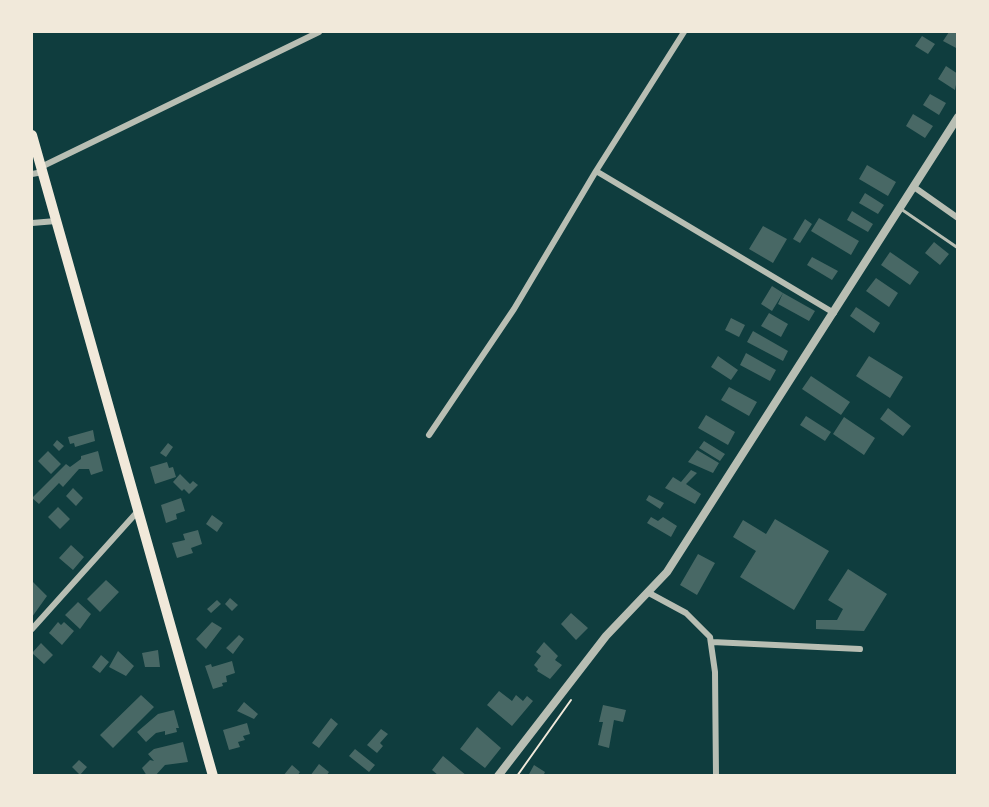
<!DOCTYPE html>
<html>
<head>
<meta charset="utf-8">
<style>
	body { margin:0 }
	#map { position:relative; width:989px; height:807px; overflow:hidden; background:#0f3d3e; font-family:Signika,sans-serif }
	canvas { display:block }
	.frame { position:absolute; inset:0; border:33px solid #f1e9da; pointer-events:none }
</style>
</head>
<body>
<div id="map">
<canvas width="989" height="807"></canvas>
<div class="frame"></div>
</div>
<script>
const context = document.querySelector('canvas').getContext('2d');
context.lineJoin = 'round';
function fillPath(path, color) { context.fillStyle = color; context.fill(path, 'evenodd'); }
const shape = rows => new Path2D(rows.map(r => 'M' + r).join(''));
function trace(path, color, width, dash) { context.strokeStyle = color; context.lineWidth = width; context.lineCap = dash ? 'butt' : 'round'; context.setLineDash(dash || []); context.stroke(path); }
const building = shape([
	[949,32,958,32,958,49,943,41],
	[922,36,935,44,928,54,915,46],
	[946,66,958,74,955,90,938,79],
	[930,94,946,103,939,115,923,105],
	[913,114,933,126,925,138,906,126],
	[867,165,896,182,888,196,859,179],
	[865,193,884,205,878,214,859,203],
	[852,211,873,224,868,232,847,220],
	[819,218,859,241,851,255,811,231],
	[805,219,812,224,800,243,793,239],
	[763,226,787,239,773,263,749,249],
	[934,242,949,254,940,265,925,253],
	[890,252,919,272,910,285,881,265],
	[812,257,838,271,832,280,807,265],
	[876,278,898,293,889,307,866,291],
	[772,286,783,293,772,311,761,304],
	[783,293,815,311,809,321,778,304],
	[856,307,880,323,874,333,850,316],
	[769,313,788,324,781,337,761,326],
	[731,318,745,325,739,337,725,330],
	[753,331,788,351,783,361,747,342],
	[746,353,776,370,770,381,740,365],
	[718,356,738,370,731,380,711,367],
	[869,356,903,377,890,398,856,376],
	[811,376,850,402,841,415,802,389],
	[729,387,757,402,749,416,721,400],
	[888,408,911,426,903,436,880,419],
	[706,415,735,432,728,445,698,428],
	[806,416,831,432,825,441,800,425],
	[844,417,875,438,864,455,833,434],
	[93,430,95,441,75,447,74,443,70,444,68,437],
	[57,440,64,446,59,451,53,445],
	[704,441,725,454,720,461,699,448],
	[168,443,173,447,166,457,160,453],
	[697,450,719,463,713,473,688,462],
	[48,451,61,464,51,474,38,461],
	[98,451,103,471,91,475,89,469,79,469,63,487,59,483,39,504,32,498,66,464,70,467,81,459,81,456],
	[167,462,169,468,173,467,176,477,155,484,150,467],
	[691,470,697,473,686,484,701,494,695,504,665,488,673,477,681,482],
	[180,474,190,484,193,481,198,485,189,494,184,489,182,491,173,482],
	[73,488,83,498,76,506,66,496],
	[649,495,664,503,660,509,646,500],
	[181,498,185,511,176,514,177,519,166,523,161,505],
	[58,507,70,519,60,529,48,517],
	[212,515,223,523,217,532,206,524],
	[651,517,658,521,663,517,677,526,671,537,647,523],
	[775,519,829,551,794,610,740,577,756,551,733,537,743,520,766,534],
	[198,530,202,544,191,548,193,553,177,558,172,543,185,540,183,534],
	[71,545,84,557,73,570,59,558],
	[698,554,715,563,697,595,680,585],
	[848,569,887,594,864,631,816,629,816,620,837,620,843,609,828,600],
	[106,580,119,592,100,612,87,599],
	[33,582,47,596,32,617,32,584],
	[230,598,238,605,232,611,225,604],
	[217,600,221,604,211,613,207,609],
	[78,602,91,614,80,629,65,615],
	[571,613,588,628,576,640,561,624],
	[58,622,61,625,64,622,74,631,62,645,49,633],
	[212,622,222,628,206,649,196,639],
	[239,635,244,639,233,654,226,648],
	[544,642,558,656,555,660,562,665,550,679,537,671,538,669,534,665,541,656,536,652],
	[41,643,53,655,44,664,32,653],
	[158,650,160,667,145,667,142,653],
	[118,651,134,666,126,676,109,667],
	[101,655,109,662,100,673,92,667],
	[232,661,235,673,226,676,227,682,222,683,223,686,213,689,205,666,211,664,212,667],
	[499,691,512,701,516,695,523,701,527,696,533,701,512,726,487,705],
	[141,695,154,707,113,748,100,735],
	[244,702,258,714,254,719,237,711],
	[603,705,626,710,623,722,614,720,609,748,598,745,603,722,599,722],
	[174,710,179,728,176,728,177,732,165,735,165,731,156,733,146,742,137,732,158,714],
	[331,718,338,724,319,748,312,743],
	[247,723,250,734,243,736,245,740,238,742,240,747,229,750,223,730],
	[477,727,501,748,485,768,460,749],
	[381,729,388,734,380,743,383,746,377,753,367,745],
	[183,742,188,762,165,765,155,776,147,776,142,768,150,760,154,761,148,754,154,749],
	[355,749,375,765,369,772,349,756],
	[443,756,467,776,439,776,432,770],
	[79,760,87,767,80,775,72,767],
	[319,764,329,772,326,776,310,776],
	[292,765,300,772,297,776,283,776],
	[534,765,545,772,543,776,528,776]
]);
const path = shape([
	[517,776,571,700]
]);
const service = shape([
	[901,209,958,248],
	[958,536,958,547]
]);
const minor = shape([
	[41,167,319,32],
	[596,171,834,313],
	[32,174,43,172],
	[914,187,958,218],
	[32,223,56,221],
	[429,435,514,309,596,171,684,32],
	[649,593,686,613,710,637,715,672,716,776],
	[32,629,138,511],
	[712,642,860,649]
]);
const tertiary = shape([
	[498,776,606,636,667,572,958,117]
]);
const primary = shape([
	[32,135,213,776]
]);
fillPath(building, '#486865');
trace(path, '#f1e9da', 2);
trace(service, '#b8beb3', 3);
trace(minor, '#b8beb3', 6);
trace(tertiary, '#b8beb3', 8);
trace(primary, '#f1e9da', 10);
</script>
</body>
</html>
